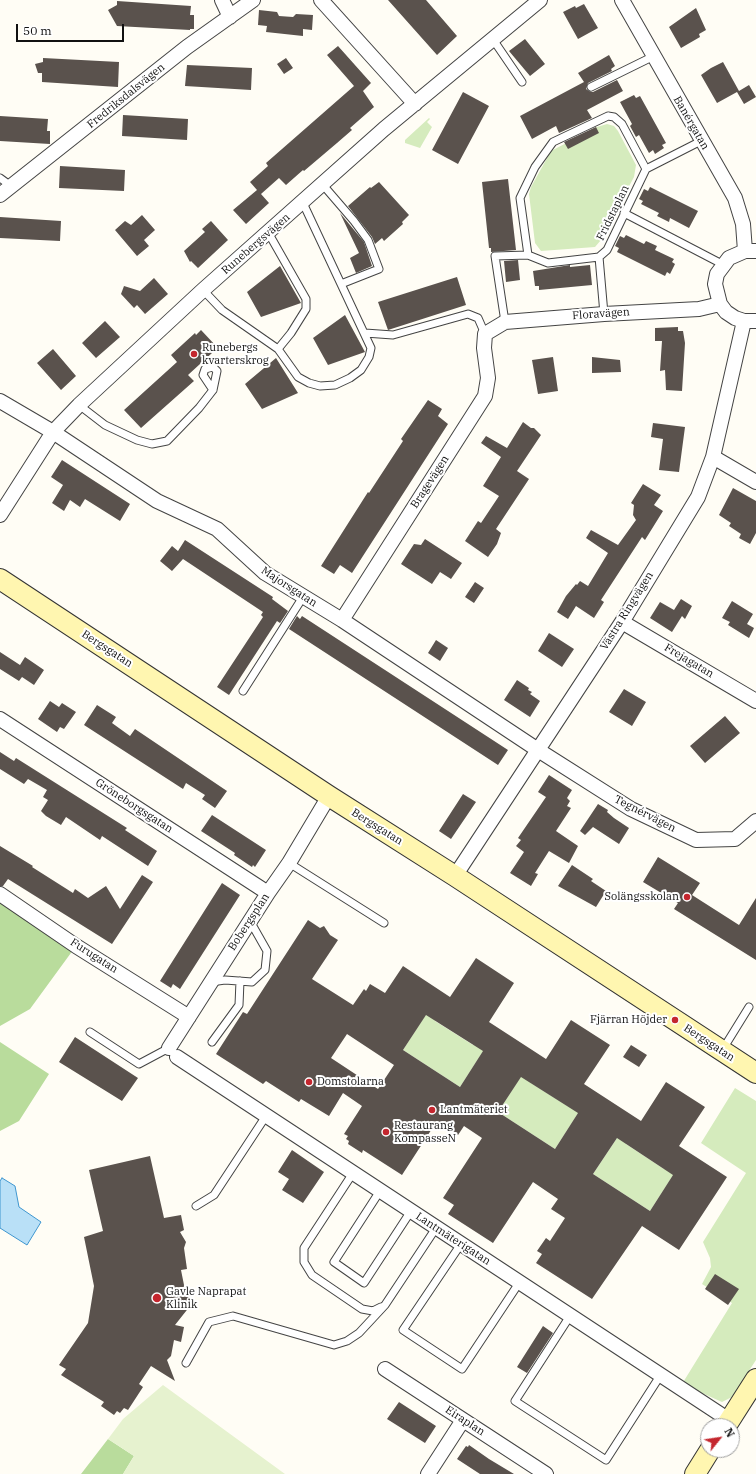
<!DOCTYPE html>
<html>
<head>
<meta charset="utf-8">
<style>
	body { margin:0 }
	#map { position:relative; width:756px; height:1474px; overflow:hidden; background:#fffdf5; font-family:"IBM Plex Serif",serif }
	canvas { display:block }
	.north { position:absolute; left:700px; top:1418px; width:40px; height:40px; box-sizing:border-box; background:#fff; border:1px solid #a0a0a0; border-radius:50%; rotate:60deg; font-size:11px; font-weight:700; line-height:16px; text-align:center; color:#111 }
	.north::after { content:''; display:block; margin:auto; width:14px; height:18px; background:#c4262e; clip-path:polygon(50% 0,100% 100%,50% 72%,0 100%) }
	.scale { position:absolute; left:16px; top:24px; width:108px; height:18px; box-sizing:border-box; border:2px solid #111; border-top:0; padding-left:5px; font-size:12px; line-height:14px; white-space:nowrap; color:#111; -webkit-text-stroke:3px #fff; paint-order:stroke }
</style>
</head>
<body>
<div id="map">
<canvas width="756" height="1474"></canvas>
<div class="north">N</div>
<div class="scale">50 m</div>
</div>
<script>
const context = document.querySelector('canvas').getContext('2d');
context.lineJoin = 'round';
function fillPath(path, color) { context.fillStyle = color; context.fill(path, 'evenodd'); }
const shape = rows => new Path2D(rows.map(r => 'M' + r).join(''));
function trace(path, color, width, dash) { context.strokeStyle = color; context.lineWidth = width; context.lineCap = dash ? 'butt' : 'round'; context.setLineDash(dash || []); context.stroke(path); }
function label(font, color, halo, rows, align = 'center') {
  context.font = font + ' "IBM Plex Serif",serif'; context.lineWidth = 4; context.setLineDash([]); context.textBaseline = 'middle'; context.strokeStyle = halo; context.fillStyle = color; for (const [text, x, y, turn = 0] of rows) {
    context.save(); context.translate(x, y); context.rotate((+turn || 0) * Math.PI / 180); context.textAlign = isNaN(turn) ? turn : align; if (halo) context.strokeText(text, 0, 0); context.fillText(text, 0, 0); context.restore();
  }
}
const green = shape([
	[429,118,430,119,427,122,432,127,420,148,405,143,405,140],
	[607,124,614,126,618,131,636,165,634,177,619,205,601,240,595,247,541,251,535,243,529,194,531,187,551,151,597,127],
	[432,1005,435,1021,473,1045,480,1036,489,1042,460,1087,403,1050],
	[527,1067,531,1083,569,1107,584,1104,555,1149,498,1112],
	[735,1088,756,1101,756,1360,732,1397,722,1402,682,1384,732,1303,702,1284,711,1267,710,1258,703,1242,746,1173,701,1143],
	[623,1129,631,1135,626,1144,664,1169,679,1166,650,1211,593,1174]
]);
const forest = shape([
	[0,895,76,946,30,1009,0,1026],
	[0,1042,49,1074,19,1121,0,1131],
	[108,1439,134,1456,123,1474,81,1474]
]);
const pitch = shape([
	[163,1385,285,1474,123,1474,134,1456,108,1439,123,1419]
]);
const water = shape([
	[2,1178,15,1186,19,1207,41,1222,27,1245,0,1228,0,1181,2,1178]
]);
const building = shape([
	[388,0,426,0,457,36,437,55],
	[117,1,191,6,190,15,194,15,194,29,190,29,190,30,117,26,108,10,117,5],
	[584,4,598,28,578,39,563,12,575,6,576,8],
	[696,8,706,30,699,34,700,37,681,48,669,27],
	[259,10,277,12,279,16,293,17,296,14,313,15,312,30,303,29,303,36,266,32,267,26,258,25],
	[525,39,545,64,530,76,509,51],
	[338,46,371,83,363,91,374,107,350,128,352,130,337,143,304,171,303,170,286,185,279,178,261,194,269,203,246,224,233,210,257,190,250,182,268,166,266,163,354,86,327,55],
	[609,55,615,66,611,69,612,71,588,83,586,89,589,91,593,92,617,80,623,91,587,110,592,118,559,133,556,126,532,139,520,116,584,82,578,73],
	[43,58,119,62,118,87,42,82,42,73,38,73,35,64,43,62],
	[286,58,293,68,284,74,277,64],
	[723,62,739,91,749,85,756,97,744,104,737,92,717,103,701,75,711,68],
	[187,65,252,68,251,90,185,86],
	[463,92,489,106,458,164,432,150],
	[634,95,636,98,640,96,666,143,662,145,664,148,655,154,653,150,649,153,639,135,636,137,630,126,632,124,620,102],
	[123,115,188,119,187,140,122,136],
	[0,116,48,119,47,131,50,131,50,144,0,141],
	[596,127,599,133,568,149,564,142],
	[60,166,125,170,124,191,59,188],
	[508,179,516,250,491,252,491,248,489,248,482,182],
	[379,182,409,215,402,222,403,224,384,241,382,238,375,244,372,237,348,206,370,187,371,188],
	[650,187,698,211,689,228,670,218,669,222,657,216,659,213,641,204,643,201,639,199,644,189,648,191],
	[340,213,364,242,372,266,356,273,350,258,359,253],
	[142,215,155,230,144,240,149,246,137,256,115,230,125,221,131,225],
	[0,217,61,221,60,241,0,238],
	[211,221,228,240,198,268,191,261,190,262,184,251,205,232,202,229],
	[626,235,644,244,646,241,657,246,655,250,674,259,672,262,675,264,670,274,667,272,665,276,617,252,619,248,615,246,620,236,624,238],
	[518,260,520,280,506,282,504,261],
	[570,265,570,267,590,265,592,285,539,290,539,286,535,286,533,271],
	[280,266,301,303,261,317,247,292],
	[457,277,466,305,388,330,378,302],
	[154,278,168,294,145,314,137,305,134,308,121,294,124,286,140,291],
	[345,315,365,352,328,365,313,338],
	[105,321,120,337,96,358,82,343],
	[678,327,678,331,683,331,685,343,682,391,666,390,665,370,660,371,662,341,655,341,655,328],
	[201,330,216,346,210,351,212,353,188,375,194,381,141,428,124,410,177,362,171,355,195,333,196,335],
	[53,349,76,376,61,390,37,363],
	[553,357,558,391,538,394,532,360],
	[592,357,620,360,621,372,592,373],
	[276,358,298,393,262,409,245,384],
	[428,400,442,409,438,416,448,424,352,573,340,565,334,574,321,566,368,492,369,493,403,441,401,439],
	[523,422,531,428,534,428,541,435,517,471,529,479,496,529,501,533,497,544,488,557,465,541,478,521,481,523,499,496,483,486,501,457,481,443,486,436,507,448],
	[653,423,685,427,679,472,659,470,663,439,651,437],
	[62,460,130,504,120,521,85,499,80,507,70,500,64,511,52,503,63,485,51,477],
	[643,484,661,495,654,505,663,511,645,540,642,537,601,600,604,602,594,618,576,606,568,619,557,612,566,596,576,584,577,585,580,581,588,586,608,553,586,538,591,530,618,545,636,520,633,515,634,505,631,503],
	[733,488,756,501,756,533,750,544,739,538,741,534,729,526,731,523,719,515],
	[425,539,462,563,451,579,440,572,432,584,401,564,414,544,421,545],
	[185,540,273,597,272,599,288,611,280,623,277,621,229,695,217,687,263,617,261,615,263,612,183,559,172,571,160,561,172,546,178,551],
	[475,582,484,588,474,603,465,597],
	[681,599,692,606,685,619,682,616,672,632,650,618,660,602,674,610],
	[732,601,753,614,747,624,754,628,749,638,728,625,730,622,722,618],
	[297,616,300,619,302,616,508,750,498,765,289,629],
	[549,633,574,649,562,667,538,651],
	[436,640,448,648,440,661,428,653],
	[0,652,20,665,25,657,44,670,34,685,22,677,19,681,0,669],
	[517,680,529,688,528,690,532,692,530,694,540,701,530,717,504,700],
	[624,689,646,702,632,726,609,712],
	[50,701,59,707,62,703,76,712,64,729,60,727,57,732,38,719],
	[97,705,116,717,112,723,130,736,135,729,227,791,215,808,202,799,205,795,186,783,183,789,84,725],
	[725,716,740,733,705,763,690,746],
	[0,752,14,761,16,758,127,828,125,830,157,851,148,866,102,836,100,840,66,817,61,825,46,816,41,811,48,800,43,797,47,790,28,779,24,784,0,769],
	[549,775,572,790,567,798,570,801,567,806,571,808,556,831,578,846,569,863,549,851,535,873,538,874,531,886,510,873,524,852,516,846,521,840,518,838,546,797,538,792],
	[463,794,476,802,451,839,439,831],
	[598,804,608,810,607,812,614,818,629,828,619,844,593,827,585,835,580,831],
	[212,815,266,850,255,867,253,865,252,867,234,855,235,853,201,831],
	[0,846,33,866,32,867,73,893,75,889,88,898,106,886,120,909,142,875,153,882,112,944,8,879,3,886,0,886],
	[658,857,700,883,692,895,739,925,756,898,756,960,674,909,678,903,643,882],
	[572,865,593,879,591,881,606,891,596,907,558,886],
	[222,883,240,895,180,989,173,984,171,988,160,981],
	[308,920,320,928,324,926,330,935,338,940,312,979,353,1005,364,989,366,991,370,984,385,993,403,966,450,997,476,958,514,983,489,1022,546,1059,571,1020,610,1045,584,1084,641,1121,666,1082,705,1107,679,1146,727,1177,679,1250,642,1226,592,1299,536,1263,542,1254,537,1251,546,1238,550,1241,565,1218,551,1209,558,1199,533,1182,493,1243,448,1214,454,1205,443,1198,482,1138,464,1126,458,1135,437,1121,402,1175,363,1150,362,1153,348,1144,349,1141,346,1139,348,1136,344,1134,362,1106,343,1093,329,1116,301,1099,299,1102,266,1081,263,1084,216,1054,243,1012,247,1014],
	[426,1015,483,1051,460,1087,403,1050],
	[347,1034,394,1065,378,1089,331,1058],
	[521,1077,578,1113,555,1149,498,1112],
	[617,1138,673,1175,650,1211,593,1174],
	[75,1037,138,1078,122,1101,59,1062],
	[631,1045,647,1055,639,1067,623,1057],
	[292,1150,324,1172,303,1203,282,1190,289,1179,278,1172],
	[150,1156,164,1218,181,1215,184,1230,180,1232,186,1242,184,1248,187,1269,181,1270,184,1285,183,1293,194,1301,175,1325,184,1327,181,1342,174,1340,171,1356,167,1360,175,1381,151,1366,139,1384,143,1387,128,1410,124,1408,120,1413,117,1411,114,1415,101,1406,104,1402,61,1375,66,1369,59,1365,88,1323,94,1286,84,1237,103,1231,89,1170],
	[715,1274,739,1289,728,1305,705,1289],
	[543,1326,553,1333,527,1373,517,1367],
	[399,1402,436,1426,425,1443,387,1419],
	[469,1445,489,1459,514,1474,480,1474,457,1459,466,1446,468,1447]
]);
const lane = shape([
	[492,38,522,82],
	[591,87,654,56],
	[608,116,614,117,622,124,646,169,607,250,599,257,548,263,528,255,520,198,535,167,553,142,608,116],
	[646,169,701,141],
	[0,178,11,186],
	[323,185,354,221,368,240,379,269,341,284],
	[624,213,722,264],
	[269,234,306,299,306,309,291,333,278,349],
	[599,257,604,314],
	[203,290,222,310,278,349,298,377,309,383,320,386,335,385,350,378,361,370,369,357,371,348,303,203],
	[505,322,495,256,528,255],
	[365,333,393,335,468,314,478,318,485,334],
	[79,405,105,425,137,440,152,444,167,441,199,408,213,390,217,371,213,367,205,369,203,375,213,390],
	[243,691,303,597],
	[289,863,384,923],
	[211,982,225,980,252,982,265,970,267,951,250,921],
	[90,1032,139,1064,169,1048],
	[212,1042,239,1005,240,981],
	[723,1049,749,1007],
	[353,1173,304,1248,304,1262,312,1275,362,1309,373,1311,381,1307],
	[380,1191,334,1262,364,1283,411,1211],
	[196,1206,214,1195,266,1116],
	[461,1244,403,1330,462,1369,519,1283],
	[570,1316,515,1401,606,1460,660,1376],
	[186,1363,209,1322,233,1316,334,1345,347,1341,359,1333,385,1305,436,1228]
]);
const street = shape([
	[222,0,230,17],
	[321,0,415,104],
	[622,0,735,198,743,224,745,251],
	[0,195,187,47,253,0],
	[756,251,745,251,729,258,717,274,715,284,720,304,726,312,735,318,744,321,756,321],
	[0,401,53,432,157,501,217,529,265,573,342,620,538,750,631,809,696,840,735,839,756,821],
	[713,457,756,482],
	[0,515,53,432,79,405,203,290,384,129,540,0],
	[342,620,485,396,488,378,484,348,485,334,505,322,604,314,699,309,720,304],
	[622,622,756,701],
	[0,719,268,893],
	[455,876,622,622,698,497,713,457,744,321],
	[0,894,76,946,189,1017],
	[169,1048,268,893,289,863,329,796],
	[177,1057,729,1420],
	[385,1369,546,1474],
	[428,1474,463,1420]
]);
const secondary = shape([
	[0,579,329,796,455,876,756,1073],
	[726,1426,756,1379],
	[695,1474,710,1450]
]);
const markers = [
	[194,354,4,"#c4262e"],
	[687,897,4,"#c4262e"],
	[675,1020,4,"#c4262e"],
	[309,1082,4,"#c4262e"],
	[432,1110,4,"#c4262e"],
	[386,1132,4,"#c4262e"],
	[157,1298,5,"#c4262e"]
];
const streetNames = [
	["Fredriksdalsvägen",126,96,-39],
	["Banérgatan",691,123,60],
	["Fridstaplan",613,213,-64],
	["Runebergsvägen",256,244,-41],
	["Floravägen",601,314,-4],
	["Bragevägen",430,482,-57],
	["Majorsgatan",289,587,33],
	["Västra Ringvägen",627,611,-58],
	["Bergsgatan",107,649,33],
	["Frejagatan",689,661,31],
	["Gröneborgsgatan",134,806,33],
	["Tegnérvägen",645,814,27],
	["Bergsgatan",377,827,32],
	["Bobergsplan",249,922,-57],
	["Furugatan",94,956,33],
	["Bergsgatan",709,1043,33],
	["Lantmäterigatan",453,1239,33],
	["Eiraplan",465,1421,33]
];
const poiNames = [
	["Runebergs",202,348],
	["kvarterskrog",202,361],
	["Solängsskolan",679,897,"right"],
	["Fjärran Höjder",667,1020,"right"],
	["Domstolarna",317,1082],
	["Lantmäteriet",440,1110],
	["Restaurang",394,1126],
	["KompasseN",394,1139],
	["Gavle Naprapat",166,1292],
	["Klinik",166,1305]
];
fillPath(green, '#d5ebbd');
fillPath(forest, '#b9dc9c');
fillPath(pitch, '#e6f2cf');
fillPath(water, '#b9e0f7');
trace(water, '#3f96cf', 1);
fillPath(building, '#5a524d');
trace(lane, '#444', 9);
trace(street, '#444', 16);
trace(secondary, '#333', 22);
trace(lane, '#fff', 7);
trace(street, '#fff', 14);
trace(secondary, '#fff6b0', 20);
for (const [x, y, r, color] of markers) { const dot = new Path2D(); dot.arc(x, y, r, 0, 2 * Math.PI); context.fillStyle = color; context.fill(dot); trace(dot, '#fff', 1.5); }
label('11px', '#111', '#fff', streetNames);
label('11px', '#111', '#fff', poiNames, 'left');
</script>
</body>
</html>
